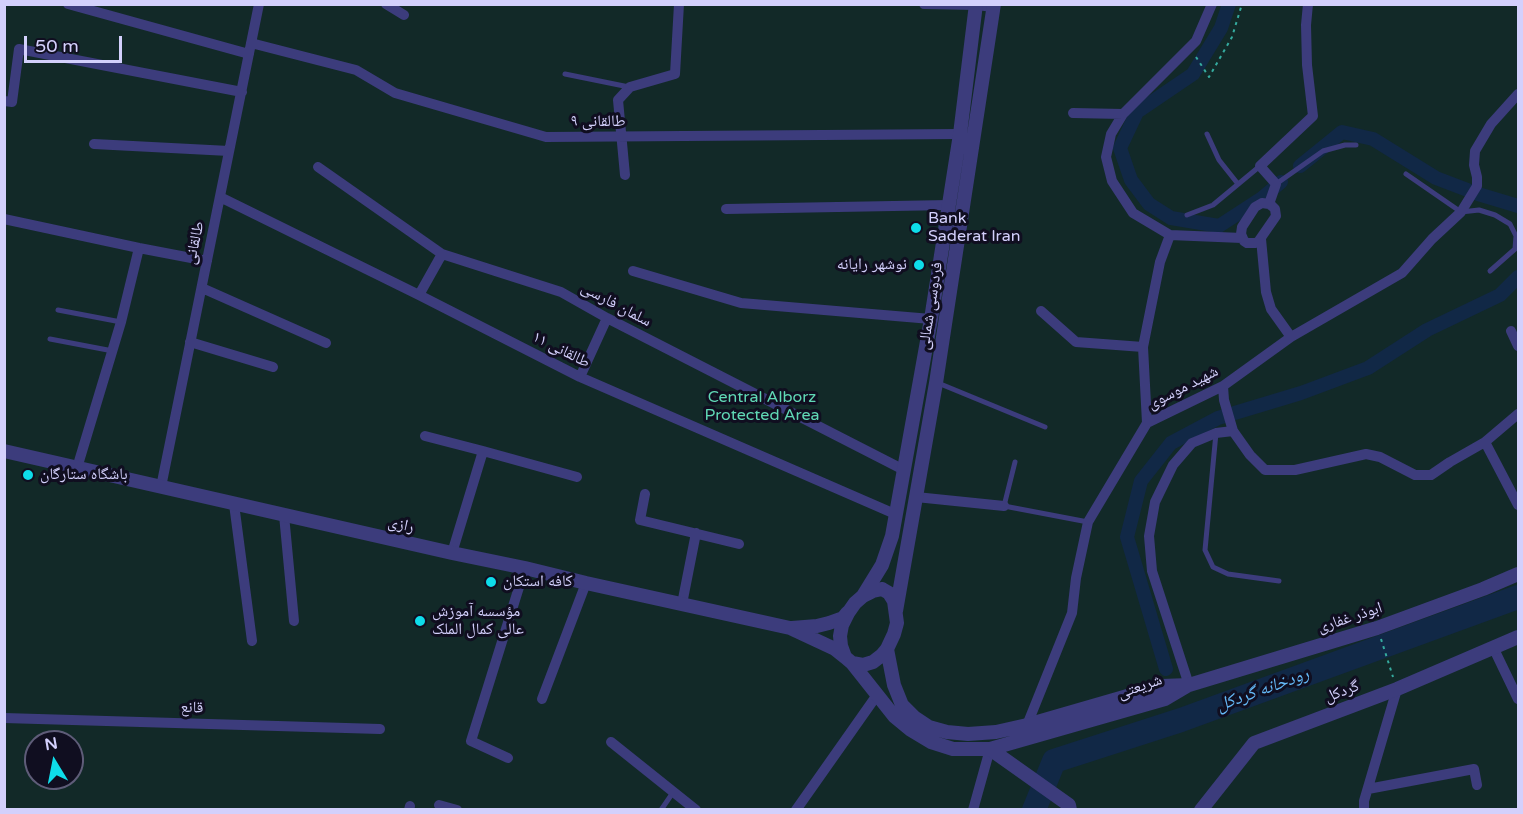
<!DOCTYPE html>
<html>
<head>
<meta charset="utf-8">
<style>
	body { margin:0 }
	#map { position:relative; width:1523px; height:814px; overflow:hidden; background:#100e20; font-family:"Varela Round",sans-serif }
	canvas { display:block }
	.frame { position:absolute; inset:0; border:6px solid #d3d0fc; pointer-events:none }
	.north { position:absolute; left:24px; top:730px; width:60px; height:60px; box-sizing:border-box; background:#100e20; border:2px solid #5e5c78; border-radius:50%; rotate:350deg; font-size:16px; font-weight:700; line-height:24px; text-align:center; color:#d3d0fc }
	.north::after { content:''; display:block; margin:auto; width:21px; height:27px; background:#0eddea; clip-path:polygon(50% 0,100% 100%,50% 72%,0 100%) }
	.scale { position:absolute; left:24px; top:36px; width:98px; height:27px; box-sizing:border-box; border:3px solid #d3d0fc; border-top:0; padding-left:8px; font-size:18px; line-height:21px; white-space:nowrap; color:#d3d0fc; -webkit-text-stroke:4px #100e20; paint-order:stroke }
</style>
</head>
<body>
<div id="map">
<canvas width="1523" height="814"></canvas>
<div class="frame"></div>
<div class="north">N</div>
<div class="scale">50 m</div>
</div>
<script>
const context = document.querySelector('canvas').getContext('2d');
context.lineJoin = 'round';
function fillPath(path, color) { context.fillStyle = color; context.fill(path, 'evenodd'); }
const shape = rows => new Path2D(rows.map(r => 'M' + r).join(''));
function trace(path, color, width, dash) { context.strokeStyle = color; context.lineWidth = width; context.lineCap = dash ? 'butt' : 'round'; context.setLineDash(dash || []); context.stroke(path); }
function label(font, color, halo, rows, align = 'center') {
  context.font = font + ' "Varela Round","Noto Naskh Arabic",sans-serif'; context.lineWidth = 6; context.setLineDash([]); context.textBaseline = 'middle'; context.strokeStyle = halo; context.fillStyle = color; for (const [text, x, y, turn = 0] of rows) {
    context.save(); context.translate(x, y); context.rotate((+turn || 0) * Math.PI / 180); context.textAlign = isNaN(turn) ? turn : align; if (halo) context.strokeText(text, 0, 0); context.fillText(text, 0, 0); context.restore();
  }
}
const green = shape([
	[5,5,1518,5,1518,809,5,810],
	[36,742,72,742,72,778,36,778]
]);
const canal = shape([
	[1229,4,1221,28,1193,74,1137,112,1120,148,1131,180,1149,204,1171,218,1219,226,1262,198,1281,182],
	[1300,166,1342,132,1373,139,1436,178,1478,194,1518,206],
	[1166,669,1127,537,1141,481,1171,443,1218,418,1301,393,1368,368,1427,330,1500,295,1518,277]
]);
const river = shape([
	[1034,810,1054,761,1181,720,1518,597]
]);
const path = shape([
	[1196,57,1209,77,1232,37,1242,4],
	[1381,639,1393,677]
]);
const service = shape([
	[565,74,629,87],
	[1207,134,1219,160,1238,184],
	[1406,174,1461,212,1479,210,1495,215,1510,224,1516,236,1515,249,1490,271],
	[1276,184,1323,151,1345,145,1356,145],
	[1187,215,1213,205,1260,166],
	[58,310,121,322],
	[50,339,113,351],
	[938,383,1045,427],
	[1216,433,1205,550,1213,567,1228,574,1279,581],
	[1015,462,1004,506,1088,522],
	[661,810,674,791]
]);
const minor = shape([
	[68,4,249,54],
	[386,4,404,15],
	[924,4,976,5,994,7],
	[1212,4,1196,41,1123,114,1111,134,1106,157,1112,181,1133,213,1170,235,1242,238],
	[251,43,356,70,395,93,546,137,960,134],
	[4,101,12,102,19,49,242,92],
	[1073,113,1123,114],
	[94,144,229,151],
	[318,167,442,254,561,292,607,318,904,470],
	[625,175,618,100,630,87,675,74,679,4],
	[220,197,419,295,580,377,895,514],
	[1262,203,1269,204,1272,206,1275,209,1276,216,1258,242,1255,243,1247,243,1244,241,1241,234,1242,227,1255,207,1262,203],
	[1269,204,1276,184,1260,166,1313,116,1307,65,1306,25,1308,4],
	[726,209,949,205],
	[4,219,139,248,207,261],
	[1261,239,1266,292,1271,309,1291,337],
	[633,271,741,303,931,319],
	[202,288,326,343],
	[419,295,442,254],
	[1041,311,1076,342,1143,347],
	[1511,331,1518,346],
	[190,342,273,367],
	[580,377,607,318],
	[1223,386,1224,400,1233,431,1250,455,1265,470,1295,470,1366,454,1380,457,1415,475,1431,475,1450,462,1485,442,1518,414],
	[1147,423,1143,347,1160,262,1170,235],
	[425,436,483,451,577,477],
	[1485,442,1518,505],
	[77,468,121,322,139,248],
	[161,487,259,4],
	[645,494,640,520,739,544],
	[916,497,1004,506],
	[234,504,252,641],
	[284,515,294,621],
	[452,553,483,451],
	[682,604,696,533],
	[1493,647,1518,699],
	[1189,685,1152,571,1149,536,1155,502,1173,465,1192,443,1216,433,1233,431],
	[542,699,586,583],
	[4,718,380,729],
	[1027,725,1072,613,1076,578,1088,522,1147,423,1223,386,1291,337,1402,273,1432,239,1461,212,1477,186,1477,177,1474,165,1475,151,1491,124,1518,94],
	[611,742,696,810],
	[508,758,471,741,525,568],
	[1368,789,1474,769,1477,785],
	[439,805,457,810],
	[409,810,410,806],
	[796,810,877,695],
	[973,810,990,749],
	[1364,810,1364,801,1397,689]
]);
const tertiary = shape([
	[4,451,452,553,525,568,586,583,790,628,835,649,845,657],
	[882,589,889,593,894,601,897,623,894,634,887,649,882,655,873,662,863,665,852,663,845,657,841,646,840,636,842,625,848,613,855,603,863,596,873,591,882,589],
	[863,596,882,565,892,536,931,319,960,134,976,4],
	[896,611,936,383,994,4],
	[792,628,817,626,829,623,843,618,847,613],
	[887,649,894,685,902,705,914,717,929,727,947,732,968,734,996,732,1027,725,1162,686,1189,685,1377,628,1483,589,1518,574],
	[852,663,894,716,911,730,931,742,953,749,990,749,1165,699,1187,686],
	[990,749,1069,805,1070,810],
	[1201,810,1254,743,1397,689,1518,637]
]);
const markers = [
	[916,228,6,"#0eddea"],
	[919,265,6,"#0eddea"],
	[28,475,6,"#0eddea"],
	[491,582,6,"#0eddea"],
	[420,621,6,"#0eddea"]
];
const streetNames = [
	["طالقانی ۹",598,122],
	["طالقانی",195,243,-78],
	["سلمان فارسی",616,305,28],
	["فردوسی شمالی",931,306,-81],
	["طالقانی ۱۱",561,350,27],
	["شهید موسوی",1183,388,-27],
	["رازی",401,525,13],
	["ابوذر غفاری",1350,618,-18],
	["شریعتی",1140,687,-19],
	["گردکل",1342,692,-21],
	["قانع",192,708,2]
];
const poiNames = [
	["Bank",928,219],
	["Saderat Iran",928,237],
	["نوشهر رایانه",907,265,"right"],
	["باشگاه ستارگان",40,475],
	["کافه استکان",503,582],
	["مؤسسه آموزش",432,612],
	["عالی کمال الملک",432,630]
];
const parkNames = [
	["Central Alborz",762,398],
	["Protected Area",762,416]
];
const waterNames = [
	["رودخانه گردکل",1263,690,-20]
];
fillPath(green, '#122928');
trace(canal, '#112846', 14);
trace(river, '#112846', 24);
trace(path, '#35ab9f', 2, [3, 4.5]);
trace(service, '#3c3c7c', 5);
trace(minor, '#3c3c7c', 10);
trace(tertiary, '#3c3c7c', 14);
for (const [x, y, r, color] of markers) { const dot = new Path2D(); dot.arc(x, y, r, 0, 2 * Math.PI); context.fillStyle = color; context.fill(dot); trace(dot, '#100e20', 2); }
label('16px', '#d3d0fc', '#100e20', streetNames);
label('16px', '#d3d0fc', '#100e20', poiNames, 'left');
label('16px', '#60d8b5', '#100e20', parkNames);
label('italic 18px', '#64b8f6', '#100e20', waterNames);
</script>
</body>
</html>
